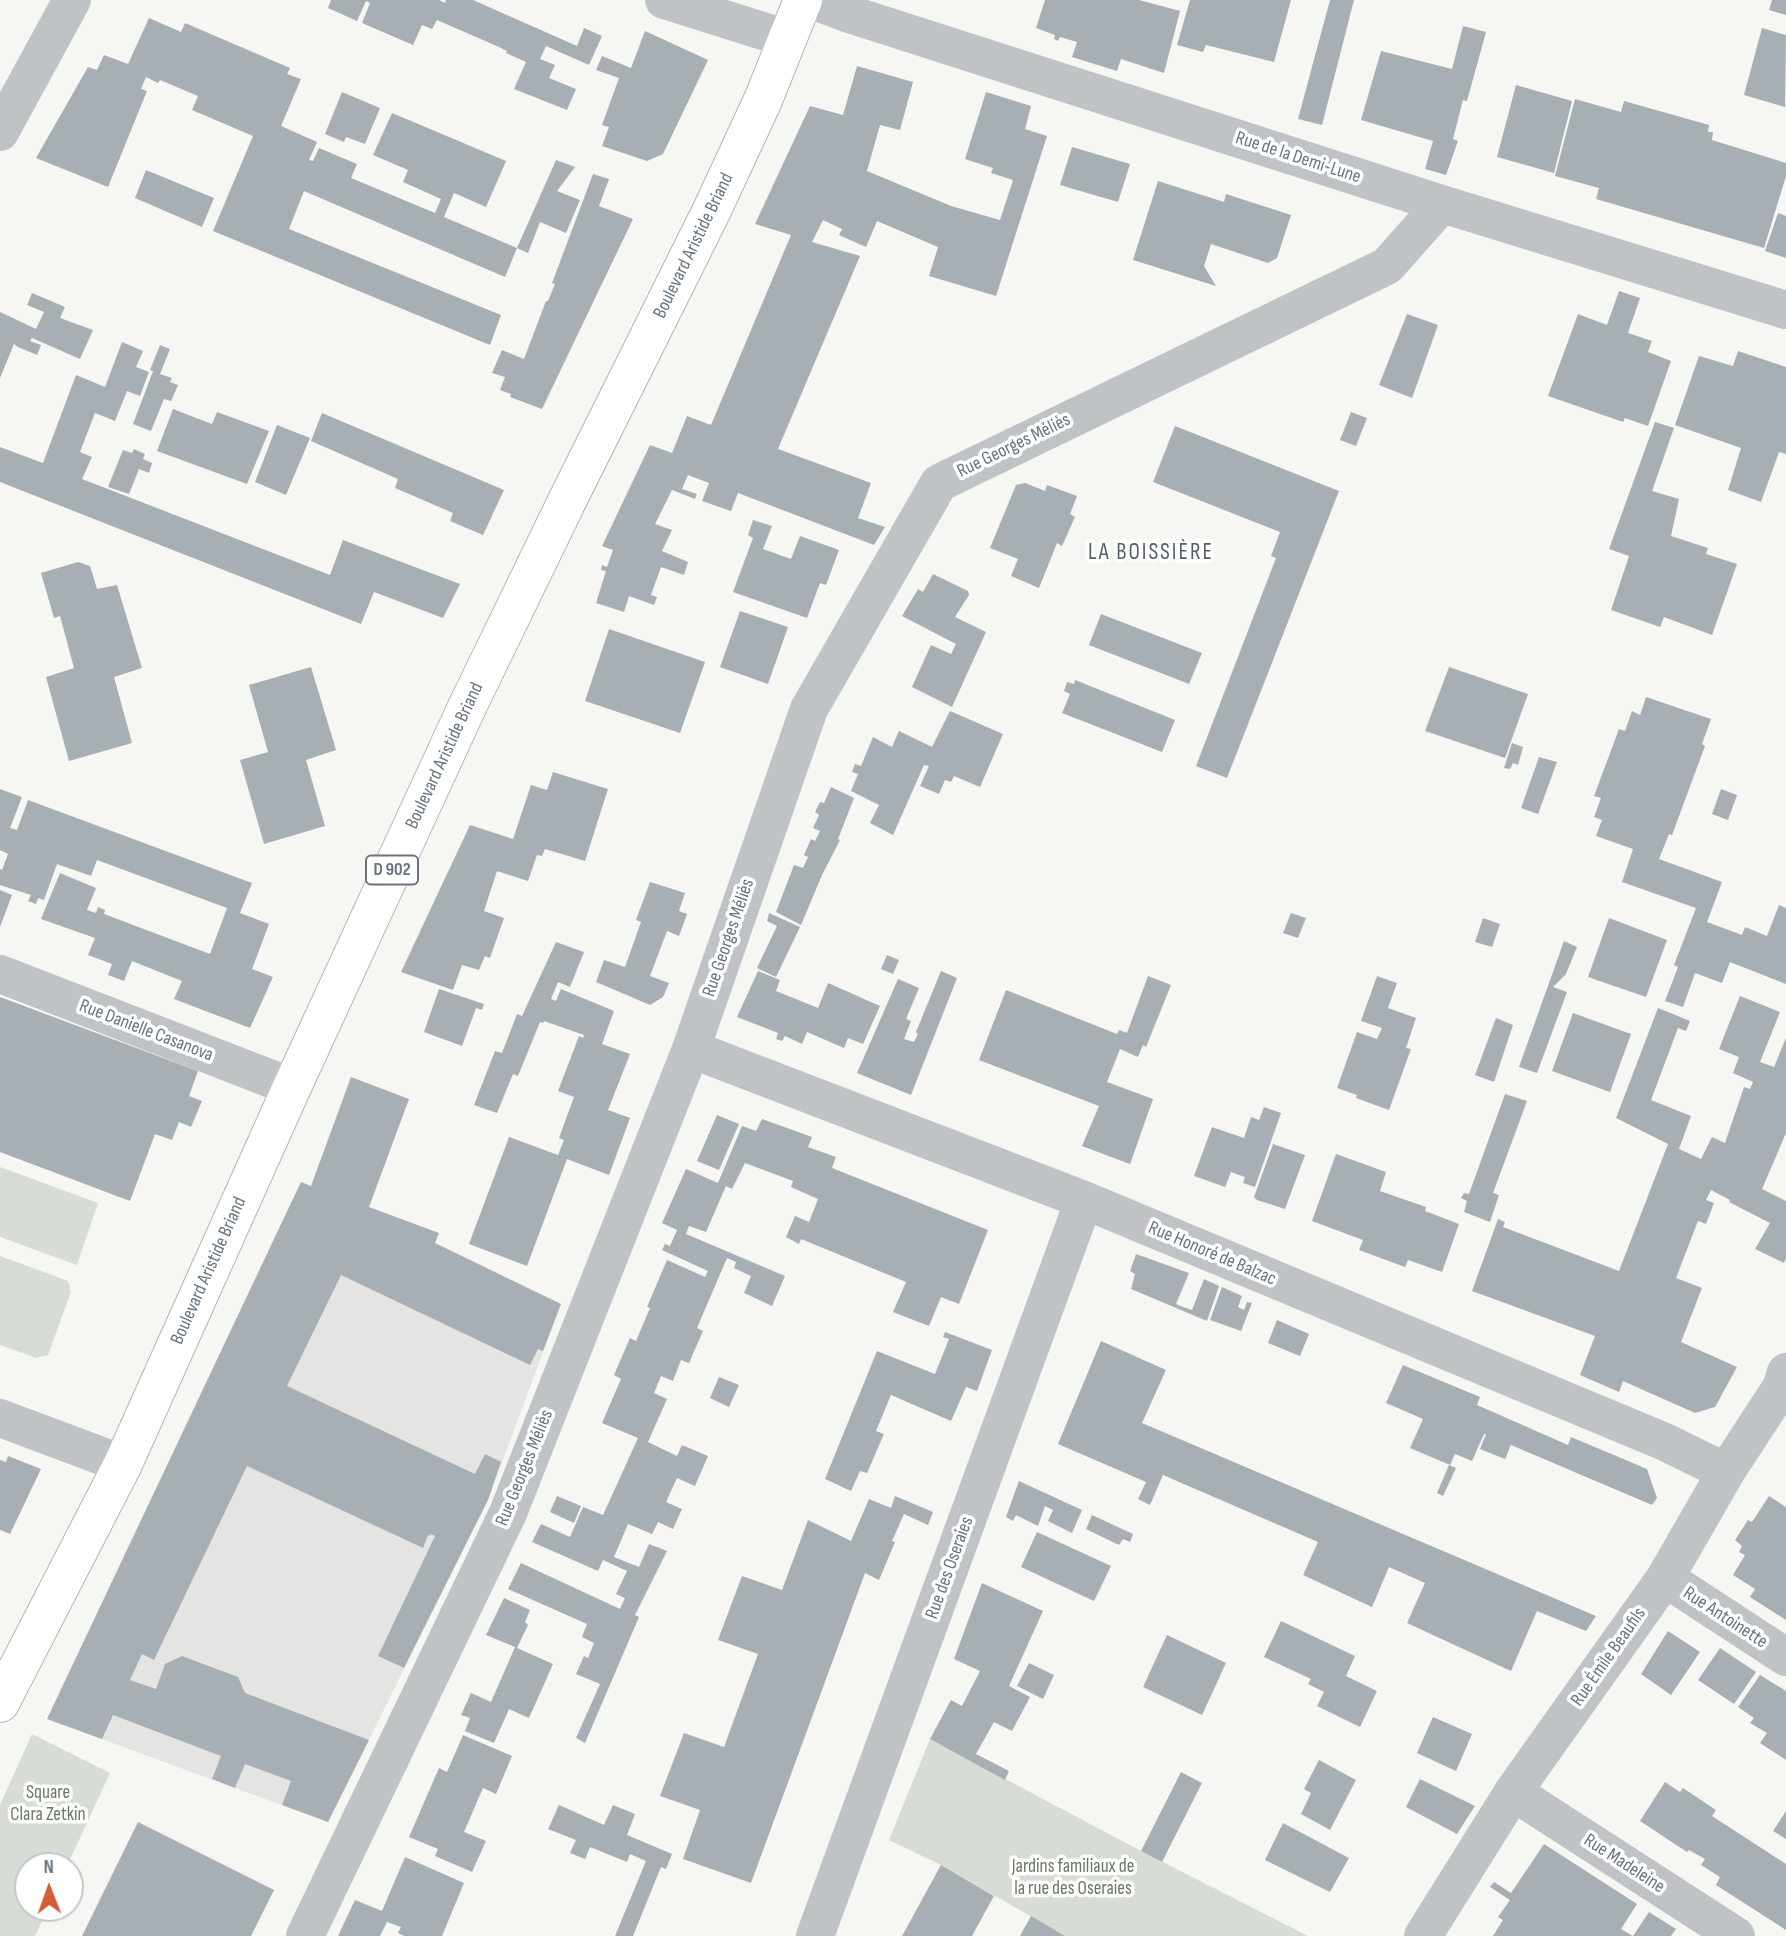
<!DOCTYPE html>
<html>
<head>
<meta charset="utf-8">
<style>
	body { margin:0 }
	#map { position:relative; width:1786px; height:1936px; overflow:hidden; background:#f6f6f3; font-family:"Sofia Sans Condensed",sans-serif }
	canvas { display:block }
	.north { position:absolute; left:14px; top:1852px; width:70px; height:70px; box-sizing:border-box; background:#fff; border:2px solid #c3c8cd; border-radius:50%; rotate:359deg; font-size:19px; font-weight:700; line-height:28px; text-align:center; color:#687581 }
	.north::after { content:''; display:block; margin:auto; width:24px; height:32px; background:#d35e36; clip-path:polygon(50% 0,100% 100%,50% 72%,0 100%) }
</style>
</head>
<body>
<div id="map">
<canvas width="1786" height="1936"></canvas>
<div class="north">N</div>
</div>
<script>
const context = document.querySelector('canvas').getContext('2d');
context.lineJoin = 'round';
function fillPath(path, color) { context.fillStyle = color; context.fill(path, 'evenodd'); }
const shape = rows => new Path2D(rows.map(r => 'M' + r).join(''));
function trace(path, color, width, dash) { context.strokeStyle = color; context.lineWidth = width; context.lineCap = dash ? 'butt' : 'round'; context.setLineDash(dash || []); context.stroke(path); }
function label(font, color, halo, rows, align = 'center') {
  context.font = font + ' "Sofia Sans Condensed",sans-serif'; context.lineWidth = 7; context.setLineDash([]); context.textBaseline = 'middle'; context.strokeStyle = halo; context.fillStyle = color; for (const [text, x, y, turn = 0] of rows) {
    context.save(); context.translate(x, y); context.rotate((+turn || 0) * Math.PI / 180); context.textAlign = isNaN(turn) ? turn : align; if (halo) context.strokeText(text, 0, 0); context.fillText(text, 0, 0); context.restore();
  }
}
const built = shape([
	[301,1182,561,1304,488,1500,328,1822,47,1719]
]);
const green = shape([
	[0,1167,98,1203,77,1265,0,1237],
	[0,1256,68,1281,71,1292,48,1355,36,1358,0,1345],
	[32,1734,110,1773,67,1866,28,1866,28,1908,48,1908,35,1936,0,1936,0,1805],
	[930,1739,1141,1851,1308,1936,1065,1936,941,1865,889,1840]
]);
const building = shape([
	[331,0,439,0,445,3,446,0,473,0,577,46,584,28,602,36,589,65,546,46,540,59,555,65,549,78,576,89,567,110,514,89,526,62,506,53,507,51,499,47,437,20,432,29,422,25,413,45,362,23,370,3,366,1,357,21,328,8],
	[1045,0,1139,0,1180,11,1164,73,1121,59,1117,71,1072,57,1077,42,1060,37,1058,41,1054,39,1055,35,1036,28],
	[1190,0,1291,0,1274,62,1206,45,1203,52,1177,45],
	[1330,0,1354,0,1322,125,1298,119],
	[1772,0,1786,0,1786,15,1769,10],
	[149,18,181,32,185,23,290,68,287,74,301,79,281,126,317,142,309,160,313,161,319,148,357,164,351,178,435,213,441,199,403,182,408,170,373,155,392,113,506,161,486,207,454,193,444,217,517,248,505,277,304,191,289,229,501,315,490,345,213,231,253,136,192,110,198,96,160,80,158,83,146,77,141,89,147,91,108,187,36,158,88,67,97,70,104,55,128,64],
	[1463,26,1486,32,1467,101,1463,100,1453,139,1458,141,1446,175,1425,169,1433,141,1361,120,1381,51,1452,69],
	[1762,28,1786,35,1785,107,1744,95],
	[645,31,708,60,663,154,647,161,602,146,609,127,602,125,619,78,596,70,602,56,631,68],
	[857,66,913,82,900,130,880,125,867,171,951,206,1000,220,1013,180,991,173,993,168,965,159,986,92,1031,106,1025,129,1047,136,996,296,929,276,938,247,877,221,866,247,839,235,842,229,823,220,812,242,860,256,778,449,871,483,858,518,885,527,874,545,738,493,731,511,702,501,709,483,688,475,682,489,697,494,695,499,672,490,655,524,672,530,662,551,688,562,684,575,661,567,651,595,657,597,654,605,629,596,624,612,596,603,606,571,601,570,602,565,607,567,613,550,602,546,650,445,672,453,687,416,711,425,791,235,755,224,810,106,843,115],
	[1516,85,1572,101,1554,173,1497,157],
	[342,92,380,108,365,144,346,137,344,142,325,134],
	[1575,99,1621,112,1624,101,1709,125,1708,132,1713,132,1712,140,1786,163,1786,176,1764,248,1596,199,1599,188,1555,176],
	[1072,147,1130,164,1118,202,1060,185],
	[556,160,575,167,557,191,580,200,566,233,540,222,528,253,517,248],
	[146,170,214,198,202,227,135,198],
	[593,174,609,179,599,206,633,219,542,409,510,397,511,394,500,390,505,377,492,373,502,350,524,359,546,301,548,301,555,284,552,283],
	[1158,181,1224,202,1226,194,1291,215,1277,258,1268,263,1211,244,1204,266,1216,286,1133,260],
	[1778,213,1786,216,1786,258,1765,251],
	[1619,291,1640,298,1628,333,1652,341,1648,352,1671,361,1648,426,1625,418,1623,422,1548,396,1578,314,1607,325],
	[32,293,65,307,60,318,93,330,80,359,32,338,30,341,41,345,37,355,18,347,14,344,0,378,0,312,36,329,44,312,27,305],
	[1407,314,1438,325,1412,398,1379,385],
	[122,342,143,351,136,367,149,372,140,396,127,391,115,421,95,413,80,452,92,457,82,479,330,575,343,540,460,584,443,618,374,592,361,624,0,482,0,447,43,463,76,375,105,387],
	[160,345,170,349,160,374,172,378,170,382,178,385,171,401,164,399,151,431,133,424,153,371,150,370],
	[1738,351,1786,367,1786,454,1779,452,1761,502,1728,490,1741,448,1675,425,1699,356,1733,366],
	[173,409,212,424,217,412,269,431,247,484,157,451],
	[1351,412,1367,418,1356,446,1340,440],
	[322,413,504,490,483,535,450,521,453,513,395,488,398,479,311,441],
	[1655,422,1674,428,1652,491,1679,499,1671,536,1708,548,1706,554,1737,564,1712,635,1664,617,1660,627,1611,610,1629,556,1609,549],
	[277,425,310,438,286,495,255,482],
	[1175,426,1339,491,1227,778,1196,766,1276,558,1271,556,1280,532,1153,482],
	[134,449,145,454,143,459,152,463,149,473,139,469,129,494,108,487,123,450,132,453],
	[1025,483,1045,491,1047,485,1077,496,1070,514,1075,517,1062,546,1057,543,1039,588,1011,576,1018,559,990,548,1016,485],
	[753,520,772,526,763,549,791,559,800,536,839,550,826,585,820,583,807,618,733,592,753,538,748,535],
	[78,562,90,566,97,589,117,585,142,668,114,677,132,743,69,761,46,677,74,668,60,616,54,618,41,573],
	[933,574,968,591,969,595,955,617,986,632,952,707,912,687,931,645,951,654,956,644,902,616,918,589,923,592],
	[740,611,788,627,768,684,720,667],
	[1101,614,1202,653,1189,684,1089,645],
	[609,629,705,662,680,733,585,701],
	[311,667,336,750,306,760,325,826,264,844,240,760,268,752,249,685],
	[1449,667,1528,694,1505,758,1425,731],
	[1075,680,1175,720,1162,752,1062,713,1070,694,1064,691,1067,682,1074,684],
	[1646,697,1711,719,1702,744,1705,746,1672,835,1669,834,1659,859,1722,882,1707,922,1742,935,1745,927,1767,936,1779,905,1786,908,1786,984,1730,962,1722,983,1695,973,1683,1007,1665,1001,1678,967,1674,965,1696,908,1622,882,1633,849,1596,836,1602,820,1594,817,1601,798,1594,796,1619,729,1625,731,1632,711,1640,715],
	[950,711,1003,734,980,787,954,776,951,782,945,780,939,794,920,786,929,766,924,765,893,835,870,823,879,805,851,791,858,774,852,772,855,764,861,766,873,737,892,747,899,731,932,747],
	[1512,743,1523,747,1518,765,1513,763,1510,769,1504,768],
	[1539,757,1557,762,1538,814,1521,808],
	[553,772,608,789,585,861,545,849,542,856,537,855,528,881,497,871,484,911,504,918,490,958,485,956,479,970,462,965,453,990,401,972,470,825,513,839,531,785,547,790],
	[831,787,854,798,838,839,840,840,822,875,801,925,776,912,794,865,803,868,808,857,804,855,811,839,815,841,820,831,813,828,819,815,815,812,820,802,824,803],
	[0,789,22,797,10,828,17,830,28,800,252,883,240,913,269,924,252,969,273,977,250,1028,174,999,182,981,132,961,124,981,108,975,112,964,88,955,95,938,41,919,60,873,96,888,87,910,96,913,98,907,105,910,104,914,210,954,227,908,97,860,91,876,57,864,44,900,38,898,36,904,28,901,31,895,0,885,0,869,2,870,8,854,0,850],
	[1721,789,1737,795,1728,820,1712,814],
	[650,882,685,893,679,911,687,914,679,936,667,931,650,976,669,983,663,997,650,1005,596,982,604,960,625,967,641,922,636,920],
	[0,890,12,895,0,927],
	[769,913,800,927,776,977,757,968,777,926,767,921],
	[1291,913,1306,918,1298,938,1283,933],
	[1483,918,1500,924,1492,947,1475,942],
	[1609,918,1667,940,1646,997,1588,977],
	[1564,941,1577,947,1566,974,1553,987,1567,992,1537,1073,1519,1067],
	[556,942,584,952,570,987,558,982,551,999,556,1001,561,989,614,1011,602,1044,630,1054,608,1110,630,1118,609,1175,567,1159,527,1266,469,1244,509,1137,558,1155,564,1140,559,1138,574,1097,558,1091,579,1036,583,1038,584,1035,544,1021,543,1023,540,1022,518,1076,513,1074,497,1113,474,1105,495,1051,502,1053,517,1014,522,1016],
	[887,955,899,960,893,974,881,969],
	[758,971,780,980,776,991,818,1008,828,983,880,1006,863,1044,848,1038,844,1048,807,1032,802,1044,785,1036,782,1041,776,1039,778,1033,737,1017],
	[941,971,957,978,911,1095,857,1073,898,979,919,988,906,1019,911,1021,904,1039,914,1042,918,1034,916,1032],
	[1148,976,1171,985,1146,1047,1143,1045,1138,1057,1120,1049,1107,1082,1153,1099,1130,1164,1082,1146,1099,1106,979,1060,1006,990,1117,1034,1119,1030,1127,1033],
	[1377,976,1397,983,1388,1008,1416,1018,1406,1048,1411,1049,1389,1110,1356,1098,1357,1095,1337,1088,1357,1032,1377,1039,1382,1028,1361,1021],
	[439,989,484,1004,482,1010,476,1008,462,1046,424,1032],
	[1740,996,1780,1012,1760,1062,1774,1067,1786,1038,1786,1133,1762,1189,1786,1201,1786,1258,1784,1263,1755,1249,1770,1223,1729,1202,1730,1200,1711,1190,1706,1200,1714,1203,1706,1224,1698,1221,1676,1278,1702,1288,1681,1342,1737,1367,1715,1407,1695,1413,1623,1381,1619,1392,1580,1375,1595,1336,1472,1291,1498,1219,1505,1222,1503,1227,1619,1271,1668,1144,1616,1118,1658,1008,1690,1021,1686,1031,1678,1028,1651,1100,1691,1116,1679,1149,1701,1159,1712,1137,1725,1143,1744,1087,1750,1089,1753,1082,1733,1073,1739,1057,1719,1049],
	[0,997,198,1071,189,1096,202,1101,191,1127,179,1122,172,1140,155,1134,130,1201,0,1152],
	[1573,1013,1631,1034,1610,1092,1552,1071],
	[1496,1018,1513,1025,1494,1082,1475,1075],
	[351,1077,409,1099,369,1207,439,1233,435,1243,561,1304,543,1351,538,1349,530,1365,341,1275,287,1386,475,1474,485,1454,501,1462,488,1500,404,1668,378,1656,435,1536,431,1534,430,1536,428,1535,423,1548,247,1466,154,1660,142,1654,130,1680,156,1689,165,1664,182,1656,238,1677,245,1693,369,1740,328,1822,282,1805,291,1781,245,1764,235,1788,212,1779,221,1756,113,1715,102,1739,47,1719,301,1182,311,1186],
	[1505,1094,1527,1101,1493,1193,1499,1195,1490,1222,1464,1212,1467,1201,1461,1198,1464,1193,1469,1194],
	[1264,1107,1281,1113,1255,1187,1243,1183,1245,1177,1231,1172,1225,1187,1194,1176,1212,1127,1244,1138,1251,1117,1259,1120],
	[717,1115,739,1124,719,1170,697,1161],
	[762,1119,812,1137,808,1147,836,1157,832,1168,988,1230,959,1304,941,1297,929,1326,893,1312,906,1282,801,1239,799,1244,786,1237,795,1216,809,1222,818,1199,791,1187,793,1181,745,1163,732,1189,726,1186,706,1232,689,1226,686,1234,785,1276,772,1306,744,1293,751,1276,734,1268,736,1262,727,1258,697,1328,703,1331,689,1363,681,1360,673,1381,661,1376,654,1393,667,1399,648,1442,677,1456,682,1445,708,1456,695,1486,677,1478,666,1502,682,1509,673,1529,658,1522,652,1534,628,1524,614,1557,639,1567,649,1544,667,1551,635,1615,639,1617,585,1743,576,1738,600,1684,576,1674,584,1656,588,1658,594,1643,582,1637,587,1624,508,1589,521,1563,620,1609,625,1598,616,1594,627,1571,603,1560,598,1571,532,1542,541,1524,570,1537,583,1507,603,1515,638,1438,602,1423,621,1379,614,1375,630,1338,636,1341,650,1308,647,1307,667,1260,705,1277,708,1271,662,1250,665,1244,670,1246,677,1230,662,1223,686,1169,718,1183,742,1126,756,1131],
	[1273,1144,1305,1155,1285,1209,1257,1200,1254,1197],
	[1336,1154,1386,1172,1380,1191,1426,1207,1425,1211,1459,1224,1442,1272,1408,1260,1405,1267,1359,1250,1363,1240,1312,1221],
	[1136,1254,1189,1273,1176,1304,1183,1307,1192,1310,1204,1279,1219,1286,1207,1321,1131,1289,1135,1274,1130,1271],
	[1222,1287,1242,1296,1238,1307,1244,1310,1247,1302,1252,1303,1241,1331,1210,1320],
	[1277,1320,1309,1334,1300,1356,1268,1343],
	[945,1332,992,1350,977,1391,966,1387,951,1421,891,1395,876,1431,884,1434,867,1473,860,1471,851,1491,825,1479,877,1351,935,1374,949,1339,943,1337],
	[1101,1341,1166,1370,1142,1423,1596,1616,1586,1631,1537,1611,1511,1671,1407,1623,1425,1583,1389,1567,1372,1607,1303,1575,1318,1542,1163,1475,1150,1505,1138,1499,1146,1482,1058,1444],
	[1403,1365,1480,1397,1477,1405,1568,1445,1571,1437,1647,1469,1657,1498,1652,1505,1511,1445,1505,1459,1480,1449,1486,1434,1484,1434,1472,1461,1455,1454,1450,1465,1410,1448,1423,1419,1386,1403],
	[719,1377,739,1385,729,1407,710,1398],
	[8,1456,41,1469,10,1534,0,1530,0,1460,6,1462],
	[1449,1465,1456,1468,1443,1496,1437,1493],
	[1019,1481,1082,1510,1072,1533,1048,1521,1053,1510,1045,1506,1038,1526,1016,1515,1013,1521,1006,1517],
	[557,1496,581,1506,574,1523,550,1512],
	[895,1496,933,1512,928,1525,904,1514,892,1541,895,1542,879,1580,865,1573,751,1883,683,1859,700,1810,660,1796,684,1733,724,1747,758,1654,718,1640,742,1576,782,1590,808,1520,851,1541,869,1499,891,1508],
	[1769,1496,1786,1507,1786,1620,1750,1597,1755,1589,1733,1575,1745,1555,1739,1552,1742,1546,1735,1540,1748,1520,1752,1522],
	[1092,1515,1133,1534,1130,1542,1123,1539,1119,1545,1086,1529],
	[1037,1532,1111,1566,1094,1601,1021,1567],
	[982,1583,1043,1611,1009,1686,1030,1697,1012,1731,994,1722,976,1754,1009,1771,1005,1780,930,1739,951,1700,962,1706,980,1671,954,1659],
	[504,1598,530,1610,525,1622,528,1625,517,1648,553,1664,529,1718,509,1709,494,1743,465,1731,470,1718,461,1715,471,1693,491,1702,515,1647,486,1635],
	[1281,1621,1355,1656,1346,1676,1377,1691,1360,1727,1317,1706,1324,1692,1308,1684,1311,1679,1264,1657],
	[1668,1631,1700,1652,1671,1695,1641,1674],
	[1167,1635,1226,1663,1202,1715,1143,1687],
	[1720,1648,1756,1672,1734,1704,1698,1680],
	[1029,1663,1054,1675,1043,1699,1017,1686],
	[1760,1675,1786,1691,1786,1760,1760,1743,1767,1733,1750,1723,1754,1718,1738,1707],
	[1433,1717,1472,1734,1456,1771,1417,1753],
	[463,1735,512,1756,496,1794,483,1788,464,1832,486,1841,472,1872,435,1856,438,1849,409,1837,439,1768,447,1772],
	[1319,1760,1356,1780,1330,1830,1301,1814,1311,1793,1304,1789],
	[1181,1772,1202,1783,1162,1862,1141,1851],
	[1420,1779,1475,1806,1457,1834,1406,1807],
	[1665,1782,1680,1792,1683,1788,1716,1810,1712,1816,1786,1864,1786,1930,1716,1885,1720,1877,1701,1865,1705,1859,1689,1850,1687,1852,1640,1821],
	[559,1805,604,1825,613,1805,635,1814,627,1835,672,1854,666,1869,661,1867,633,1936,615,1936,646,1861,630,1854,627,1862,590,1847,585,1859,570,1853,576,1840,548,1829],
	[1786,1811,1786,1839,1773,1831],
	[138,1822,274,1890,251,1936,82,1936],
	[1283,1823,1349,1858,1330,1892,1265,1860],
	[1544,1844,1637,1904,1621,1929,1633,1936,1649,1912,1676,1929,1671,1936,1493,1936,1503,1920,1498,1917,1510,1900,1490,1887,1494,1882,1511,1893],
	[405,1857,464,1883,442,1936,404,1936,398,1933,401,1927,387,1922,380,1936,338,1936,355,1900,382,1911],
	[941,1865,994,1896,972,1936,902,1936],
	[1031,1916,1065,1936,1020,1936]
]);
const street = shape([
	[664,0,788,39],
	[812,0,849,14,1442,204,1786,310],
	[0,132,72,0],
	[0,974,292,1087],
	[691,1049,1084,1200,1665,1442,1726,1472],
	[0,1418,123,1464],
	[1665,1578,1786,1657],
	[1513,1792,1736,1936],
	[305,1936,508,1513,691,1049,809,709,939,483,1387,266,1442,204],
	[815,1936,1084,1200],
	[1423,1936,1513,1792,1665,1578,1726,1472,1782,1386,1786,1372]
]);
const primary = shape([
	[0,1703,123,1464,292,1087,468,705,567,501,712,210,763,100,803,0]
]);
const shields = [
	[392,870,52]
];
const shieldNames = [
	["D 902",392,870]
];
const streetNames = [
	["Rue de la Demi-Lune",1298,158,18],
	["Boulevard Aristide Briand",694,246,-64],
	["Rue Georges Méliès",1014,446,-26],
	["Boulevard Aristide Briand",445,756,-65],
	["Rue Georges Méliès",729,938,-71],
	["Rue Danielle Casanova",146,1031,21],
	["Rue Honoré de Balzac",1212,1254,23],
	["Boulevard Aristide Briand",209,1271,-66],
	["Rue Georges Méliès",525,1468,-68],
	["Rue des Oseraies",950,1568,-70],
	["Rue Antoinette",1725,1618,33],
	["Rue Émile Beaufils",1609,1657,-55],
	["Rue Madeleine",1624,1864,33]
];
const parkNames = [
	["Square",48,1793],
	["Clara Zetkin",48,1815],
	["Jardins familiaux de",1073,1867],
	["la rue des Oseraies",1073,1889]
];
const quarterNames = [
	["LA BOISSIÈRE",1151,553]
];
fillPath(built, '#e4e5e3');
fillPath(green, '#d7dcd4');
fillPath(building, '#a8afb4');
trace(primary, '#b3b7ba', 40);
trace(street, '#bfc3c6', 38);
trace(primary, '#fff', 38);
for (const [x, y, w] of shields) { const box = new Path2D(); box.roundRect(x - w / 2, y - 14.5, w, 29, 5); context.fillStyle = '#fff'; context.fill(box); trace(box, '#687581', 2); }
label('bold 18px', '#687581', null, shieldNames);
label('19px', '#687581', '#fff', streetNames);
label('19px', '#697966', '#fff', parkNames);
context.letterSpacing = '2px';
label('23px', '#555f67', '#fff', quarterNames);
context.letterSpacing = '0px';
</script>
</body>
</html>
